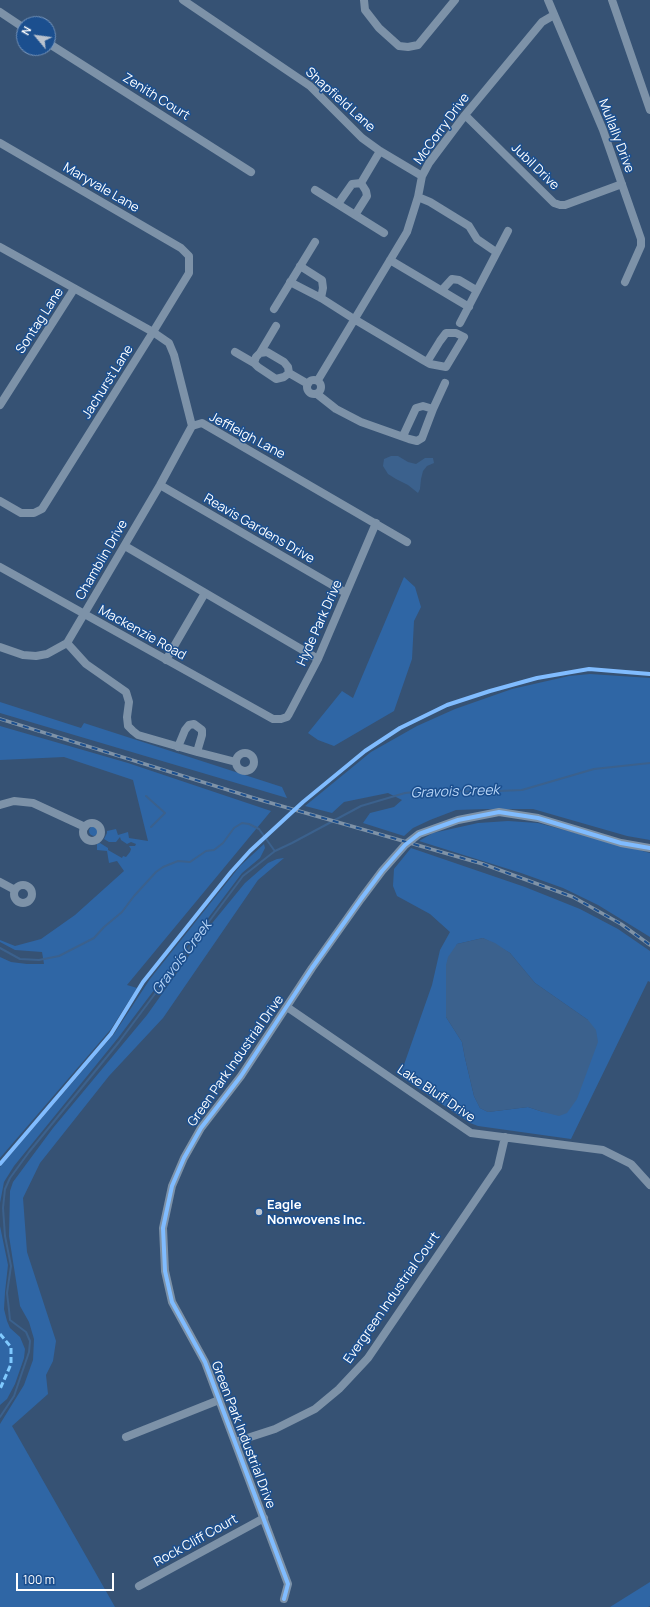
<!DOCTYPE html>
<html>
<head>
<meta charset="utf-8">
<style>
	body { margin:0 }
	#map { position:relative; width:650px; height:1607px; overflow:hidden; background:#365274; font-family:Manrope,sans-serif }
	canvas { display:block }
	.north { position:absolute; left:16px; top:16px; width:40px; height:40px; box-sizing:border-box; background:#1b4f8f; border:1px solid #7695bc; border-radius:50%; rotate:299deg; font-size:11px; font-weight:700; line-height:16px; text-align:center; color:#fff }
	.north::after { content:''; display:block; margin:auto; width:14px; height:18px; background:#b9c2ce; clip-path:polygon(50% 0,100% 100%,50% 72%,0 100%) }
	.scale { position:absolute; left:16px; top:1573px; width:98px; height:18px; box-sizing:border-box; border:2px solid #fff; border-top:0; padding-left:5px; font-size:12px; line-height:14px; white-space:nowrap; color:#fff; -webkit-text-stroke:3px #1b4f8f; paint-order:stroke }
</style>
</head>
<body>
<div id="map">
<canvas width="650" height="1607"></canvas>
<div class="north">N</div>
<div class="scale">100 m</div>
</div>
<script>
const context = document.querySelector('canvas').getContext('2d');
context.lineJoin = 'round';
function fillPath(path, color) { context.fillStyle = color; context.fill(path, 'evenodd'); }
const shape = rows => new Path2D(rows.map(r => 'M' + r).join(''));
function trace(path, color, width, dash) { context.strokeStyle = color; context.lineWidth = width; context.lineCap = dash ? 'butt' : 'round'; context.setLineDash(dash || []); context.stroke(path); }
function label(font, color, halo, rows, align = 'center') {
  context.font = font + ' Manrope,sans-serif'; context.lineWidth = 3; context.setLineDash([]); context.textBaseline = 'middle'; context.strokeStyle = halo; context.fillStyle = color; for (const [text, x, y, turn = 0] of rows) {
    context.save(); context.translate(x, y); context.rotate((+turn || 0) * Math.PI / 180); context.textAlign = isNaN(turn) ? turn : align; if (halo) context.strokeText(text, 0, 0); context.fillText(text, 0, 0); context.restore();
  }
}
const green = shape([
	[404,577,415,587,421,607,414,621,412,659,394,711,334,746,318,740,308,733,342,691,353,698],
	[590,674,650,678,650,840,627,836,533,809,486,809,456,810,430,820,413,828,404,836,363,823,370,813,394,807,402,800,388,793,344,802,332,813,305,806,371,752,417,726,455,709,512,689,569,676],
	[0,702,81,728,84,723,282,787,287,798,0,713],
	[0,726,128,763,271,811,127,985,137,988,111,1029,0,1158,0,957,11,962,27,964,44,964,42,952,15,950,0,942,0,940,15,946,41,939,75,915,124,871,117,861,109,863,107,851,97,850,97,844,100,843,108,848,108,850,122,858,123,856,126,857,130,852,131,849,129,846,135,846,136,844,131,842,127,844,121,840,120,837,116,842,109,842,104,839,107,833,107,831,116,829,118,835,128,832,129,838,148,841,133,780,64,757,0,760],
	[508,821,538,823,650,853,650,937,598,905,563,888,521,873,419,841,433,833,478,823],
	'89 831a5 5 0 1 1 10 0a5 5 0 1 1-10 0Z',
	[264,844,265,848,260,858,242,873,118,1038,14,1166,4,1182,0,1203,0,1167,114,1034,150,979,240,866],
	[411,848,525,887,580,909,618,929,650,951,650,982,648,981,571,1139,478,1126,470,1123,400,1076,432,985,440,950,450,932,430,914,397,896,393,886,394,869],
	[483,938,510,953,535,983,588,1020,543,1112,528,1107,488,1112,480,1108,474,1096,465,1058,462,1042,446,1017,446,980,457,944],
	[284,858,258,880,163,1018,109,1076,40,1163,23,1198,27,1252,56,1341,53,1361,46,1375,48,1394,12,1426,115,1607,0,1607,0,1424,24,1385,33,1360,34,1339,29,1322,20,1306,9,1236,10,1191,13,1182,53,1128,147,1015,213,922,245,883,268,863,277,859],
	[0,1226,8,1265,5,1292,4,1309,7,1321,10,1328,20,1337,25,1349,24,1358,15,1384,7,1399,0,1405],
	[650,1582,650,1606,648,1607,610,1607]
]);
const water = shape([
	[391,456,398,456,408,462,416,464,425,458,433,458,434,463,427,466,423,471,421,479,420,489,418,493,408,485,396,479,388,474,383,466,384,459],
	[483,938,495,943,510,953,535,983,588,1020,596,1030,598,1042,577,1099,567,1113,559,1116,543,1112,528,1107,488,1112,480,1108,474,1096,465,1058,462,1042,446,1017,446,965,448,957,457,944]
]);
const stream = shape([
	[146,796,165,813,151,827],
	[0,948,20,959,39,960,59,956,94,938,104,927,122,912,134,896,156,872,163,867,178,861,190,862,206,851,214,850,223,843,234,828,242,823,249,824,259,829,274,850],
	[0,1417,14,1396,29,1352,30,1341,26,1332,10,1320,9,1310,7,1293,11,1266,5,1236,3,1208,5,1189,10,1178,29,1152,119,1042,243,876,275,851,292,843,361,806,405,793,439,790,477,792,522,790,594,769,650,763]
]);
const minor = shape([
	[183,0,310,86,362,138,380,151,422,176],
	[364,0,365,10,379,28,399,46,408,47,418,45,455,0],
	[548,0,603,130,641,239,641,246,625,282],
	[612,0,650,110],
	[0,12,24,28],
	[48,43,251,172],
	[465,115,554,203,560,205,565,205,622,184],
	[0,143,181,248,189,256,189,273,153,332,42,509,34,513,21,513,0,501],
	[361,183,380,151],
	[315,190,384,233],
	[418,197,430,202,469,226,477,239,496,252],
	[338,204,352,184,361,183],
	[355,215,367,196,366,191,361,183],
	[0,247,153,332,169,343,174,355,192,426,202,423,407,542],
	[390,260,469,307],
	[300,266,322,280,323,288,321,298],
	[290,282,321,298,354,319,423,360,430,364,446,367,464,337,456,333,446,333,440,341,427,362],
	[442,290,452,279,459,280,476,290],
	[274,309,315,242],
	[460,323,508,231],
	[235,352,254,363],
	[260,353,276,326],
	[289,373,288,367,284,362,267,352,260,353,256,357,254,363,258,367,276,379,284,377,289,373,308,384],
	'307 387a7 7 0 1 1 14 0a7 7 0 1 1-14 0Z',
	[318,380,407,232,418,197,422,176,429,163,465,115,542,22,554,15],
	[317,394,336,409,361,422,409,439,417,441,422,438,433,409,423,406,416,408,403,436],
	[0,405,74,289],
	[433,409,445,383],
	[160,485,346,593],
	[125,546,318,659],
	[0,567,273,719,281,719,287,717,289,714,318,659,376,523],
	[67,643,86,664,126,692,129,702,127,717,128,726,133,731,138,735,197,752,236,762],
	[0,647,23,655,36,656,47,654,67,643,160,485,192,426],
	[166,660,205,593],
	[178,747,185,730,189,725,194,724,202,730,202,735,197,752],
	'236 762a9 9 0 1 1 18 0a9 9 0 1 1-18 0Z',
	[0,805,14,801,33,803,85,827],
	'83 832a9 9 0 1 1 18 0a9 9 0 1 1-18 0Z',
	[0,882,15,890],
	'14 894a9 9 0 1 1 18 0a9 9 0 1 1-18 0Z',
	[287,1007,471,1133,603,1150,631,1164,650,1185],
	[126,1437,219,1400],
	[235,1442,275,1429,315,1409,339,1389,368,1358,498,1167,505,1137],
	[139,1586,264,1518],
	[284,1599,288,1584,205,1362,172,1302,165,1271,163,1228,172,1186,184,1158,201,1128,241,1076,312,968,361,899,382,871,405,845,419,834,458,820,499,812,538,818,621,843,650,848]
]);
const rail = shape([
	[0,719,257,799,483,864,573,897,621,924,650,945]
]);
const quiet = shape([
	[0,1334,11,1347,11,1364,0,1389]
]);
const cycleway = shape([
	[0,1164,111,1034,143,982,231,872,250,851,303,802,365,751,400,728,447,705,490,691,537,678,589,669,650,674],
	[284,1599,288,1584,205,1362,172,1302,165,1271,163,1228,172,1186,184,1158,201,1128,241,1076,312,968,361,899,382,871,405,845,419,834,458,820,499,812,538,818,621,843,650,848]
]);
const markers = [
	[259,1212,4,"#b9c2ce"]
];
const streetNames = [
	["Zenith Court",156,97,32],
	["Shapfield Lane",340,100,42],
	["McCorry Drive",442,129,-54],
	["Mullally Drive",616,136,69],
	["Jubil Drive",535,167,44],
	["Maryvale Lane",101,188,30],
	["Sontag Lane",40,321,-57],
	["Jachurst Lane",108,382,-58],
	["Jeffleigh Lane",247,436,28],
	["Reavis Gardens Drive",259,529,30],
	["Chamblin Drive",102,560,-60],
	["Hyde Park Drive",320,623,-66],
	["Mackenzie Road",142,633,29],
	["Green Park Industrial Drive",236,1061,-55],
	["Lake Bluff Drive",436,1094,34],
	["Evergreen Industrial Court",392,1298,-55],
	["Green Park Industrial Drive",243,1435,69],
	["Rock Cliff Court",196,1541,-29]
];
const poiNames = [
	["Eagle",267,1205],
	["Nonwovens Inc.",267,1220]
];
const waterNames = [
	["Gravois Creek",455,792,-2],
	["Gravois Creek",182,958,-53]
];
fillPath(green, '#2f66a5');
fillPath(water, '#3b618d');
trace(stream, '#3b618d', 2);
trace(minor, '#7d92a8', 8);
trace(rail, '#7e92a7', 3.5);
trace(rail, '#1b4f8f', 2, [6]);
trace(quiet, '#80caff', 3, [6, 3]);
trace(cycleway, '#80bcff', 4);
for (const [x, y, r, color] of markers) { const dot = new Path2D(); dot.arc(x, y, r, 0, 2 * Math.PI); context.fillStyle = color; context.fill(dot); trace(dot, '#1b4f8f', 1.5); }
label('13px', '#fff', '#1b4f8f', streetNames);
label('bold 13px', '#fff', '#1b4f8f', poiNames, 'left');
label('italic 14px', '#b5d3f5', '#1b4f8f', waterNames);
</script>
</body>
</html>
